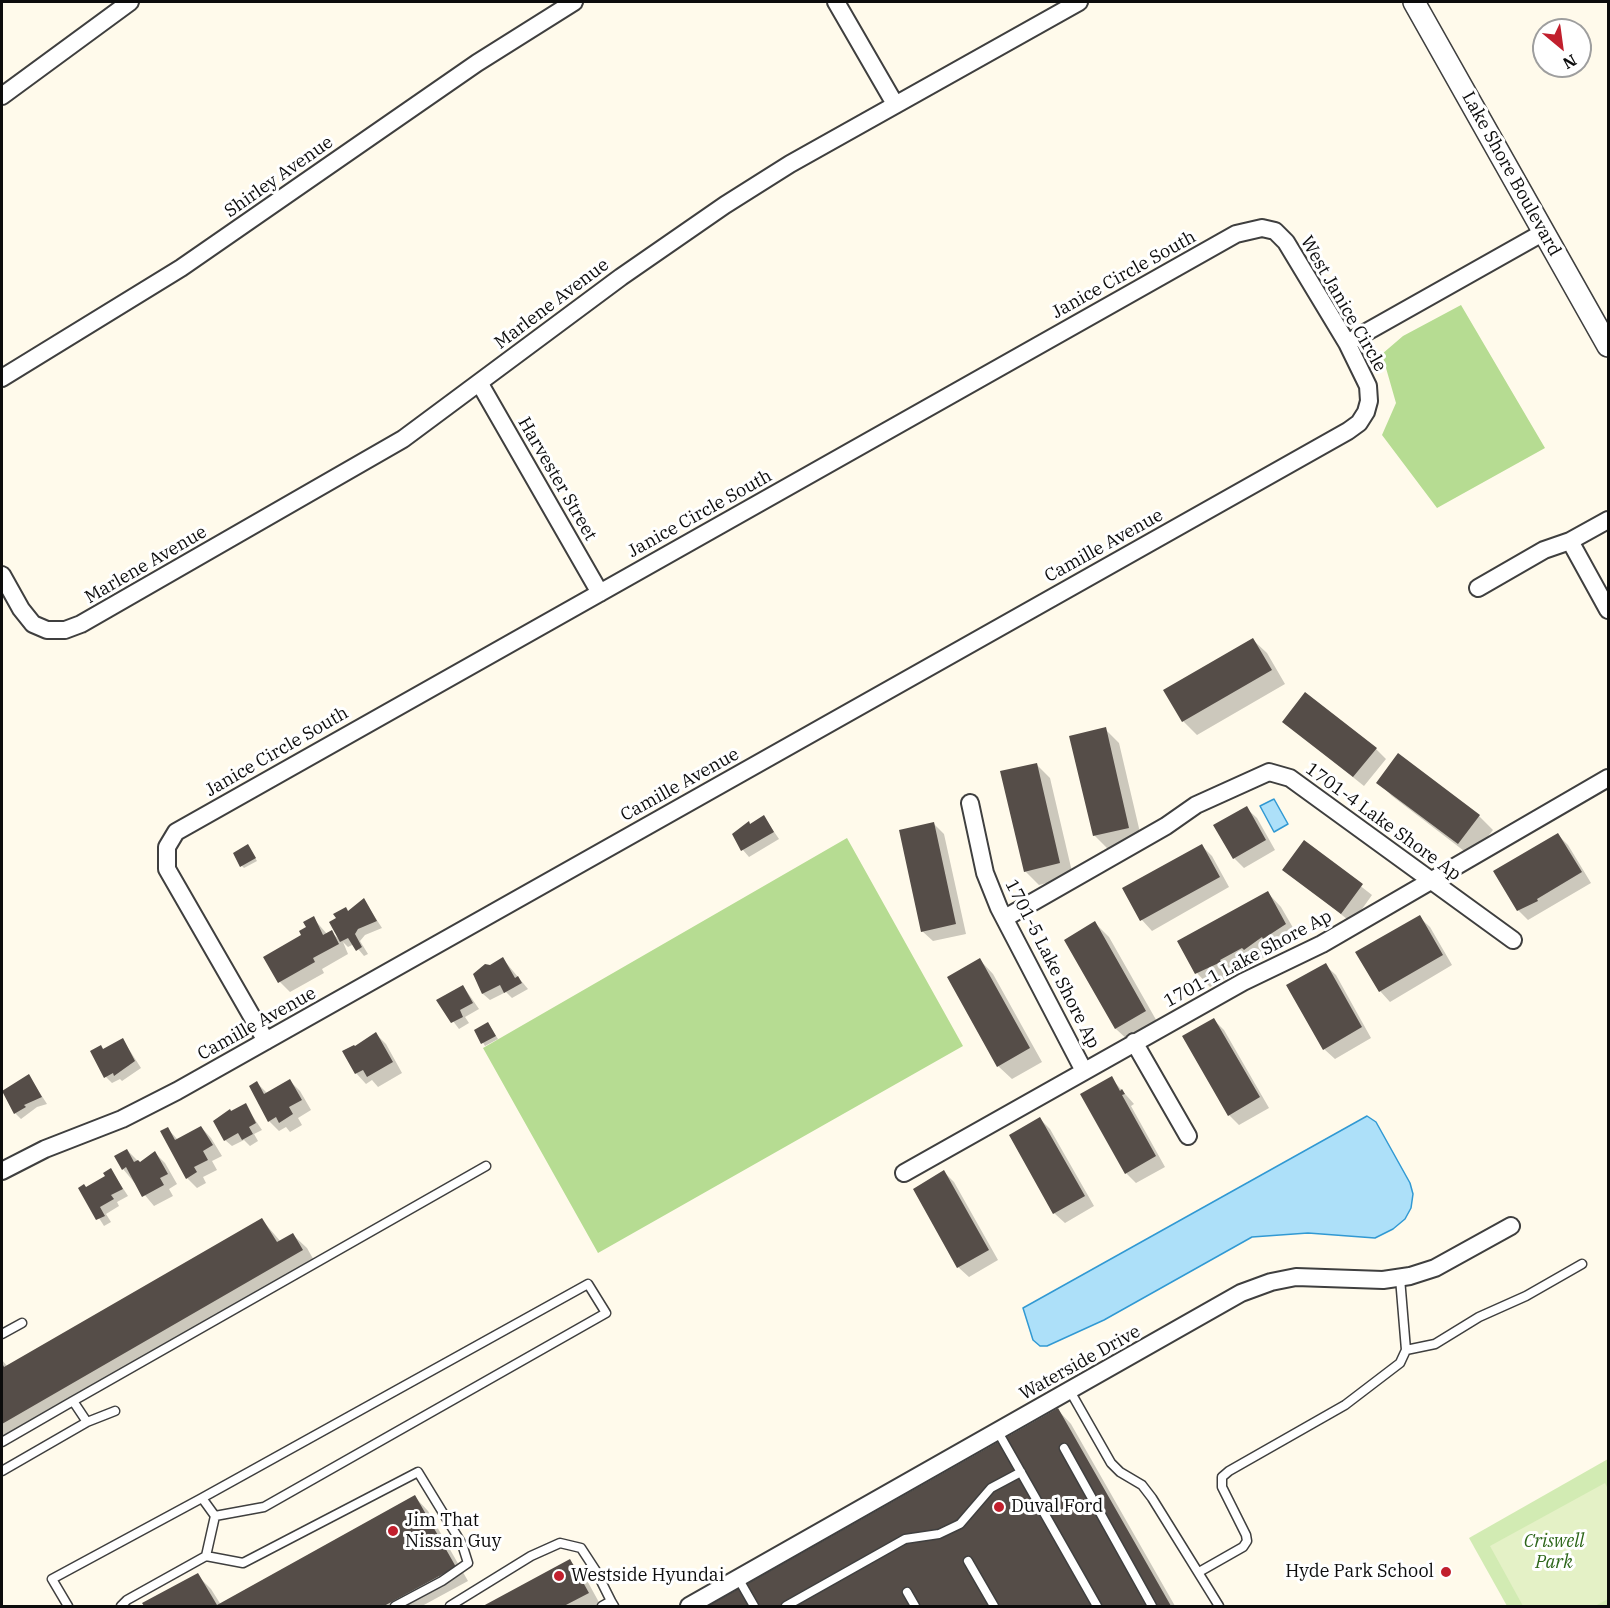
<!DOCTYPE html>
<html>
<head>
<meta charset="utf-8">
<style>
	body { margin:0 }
	#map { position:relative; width:1610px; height:1608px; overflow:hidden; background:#fffaeb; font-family:"IBM Plex Serif",serif }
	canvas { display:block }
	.frame { position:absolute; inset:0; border:3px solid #0c0c0c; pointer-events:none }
	.north { position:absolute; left:1532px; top:18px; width:60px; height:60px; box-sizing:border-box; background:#fff; border:2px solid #9e9e9e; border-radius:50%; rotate:151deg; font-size:16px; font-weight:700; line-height:24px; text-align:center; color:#0c0c0c }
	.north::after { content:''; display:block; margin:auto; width:21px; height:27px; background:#c11f2d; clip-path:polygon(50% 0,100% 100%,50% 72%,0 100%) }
</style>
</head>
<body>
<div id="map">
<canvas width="1610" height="1608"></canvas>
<div class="frame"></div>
<div class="north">N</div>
</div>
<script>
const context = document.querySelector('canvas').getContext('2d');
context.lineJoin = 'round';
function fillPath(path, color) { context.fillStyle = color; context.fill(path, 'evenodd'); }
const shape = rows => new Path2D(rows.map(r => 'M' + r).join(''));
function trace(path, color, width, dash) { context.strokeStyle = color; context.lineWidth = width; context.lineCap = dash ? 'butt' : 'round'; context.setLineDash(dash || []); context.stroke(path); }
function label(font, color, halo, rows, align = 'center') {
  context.font = font + ' "IBM Plex Serif",serif'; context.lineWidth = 6; context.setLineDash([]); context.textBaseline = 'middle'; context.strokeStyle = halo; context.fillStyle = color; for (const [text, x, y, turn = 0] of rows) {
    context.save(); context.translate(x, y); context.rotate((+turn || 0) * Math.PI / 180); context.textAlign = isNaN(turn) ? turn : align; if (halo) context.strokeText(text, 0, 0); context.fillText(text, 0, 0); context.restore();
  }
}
const green = shape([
	[1608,1459,1608,1606,1507,1606,1469,1538]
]);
const forest = shape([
	[1461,305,1545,448,1437,508,1382,435,1396,403,1382,354,1403,336],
	[847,838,963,1046,598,1253,483,1048]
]);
const pitch = shape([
	[1605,1483,1608,1489,1608,1599,1595,1606,1523,1606,1490,1546]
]);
const water = shape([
	[1274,799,1288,824,1274,832,1260,806,1274,799],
	[1367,1116,1376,1122,1410,1183,1413,1194,1411,1208,1405,1219,1393,1229,1375,1238,1308,1233,1252,1237,1104,1320,1047,1346,1040,1346,1033,1340,1023,1308,1367,1116]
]);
const shadow = shape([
	[1253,640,1267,653,1285,684,1197,735,1183,721,1165,690],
	[1284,722,1376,749,1386,759,1364,786],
	[1105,729,1119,743,1142,841,1108,849,1094,835],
	[1036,764,1050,778,1073,876,1039,885,1025,871],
	[1378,782,1479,816,1493,830,1472,857,1392,796],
	[1246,808,1257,818,1275,850,1244,868,1234,858],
	[764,817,779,839,749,857,743,850,750,825],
	[934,824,944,834,966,934,933,941,922,931],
	[1558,835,1568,845,1591,883,1528,920,1518,910],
	[1304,842,1372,895,1352,923,1284,869],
	[1202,846,1212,856,1229,887,1152,931,1142,920,1124,889],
	[250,849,257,861,244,868,242,866],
	[1268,893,1281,907,1299,938,1210,987,1197,973],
	[364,900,382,928,365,935,360,941,368,954,364,956,354,944,348,947,343,942,348,954,322,969,324,973,290,992,280,982,265,957,303,936,313,918,327,934,331,932,340,940,349,912],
	[1419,917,1430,927,1452,965,1390,1002,1380,991],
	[1095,923,1109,937,1159,1025,1130,1042,1116,1029,1066,940],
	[503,959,528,989,512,998,506,992,490,1000,483,994,475,974],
	[980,960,993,974,1042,1062,1012,1079,998,1066],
	[1325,965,1336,975,1371,1038,1335,1059,1324,1049],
	[463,986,479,1009,465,1017,469,1023,459,1029,438,1001],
	[1214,1020,1224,1030,1269,1108,1239,1125,1229,1115],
	[488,1023,498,1039,485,1046,476,1031],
	[376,1034,386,1044,402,1073,378,1087,372,1080,366,1084,356,1073,344,1052,367,1042],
	[123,1040,141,1068,122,1081,120,1079,112,1083,106,1077,101,1047,104,1050],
	[29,1076,47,1104,37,1107,21,1119,15,1113],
	[1111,1078,1134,1104,1131,1106,1165,1167,1136,1183,1126,1173],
	[290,1081,300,1091,311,1110,298,1118,302,1125,290,1132,286,1127,279,1131,269,1121,257,1083,267,1093],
	[245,1105,262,1130,254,1134,258,1141,250,1146,244,1140,232,1146,225,1140,231,1113],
	[1040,1119,1050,1129,1094,1206,1065,1223,1054,1213],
	[201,1127,211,1138,222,1156,212,1161,217,1170,203,1177,206,1183,197,1188,187,1178,167,1128,178,1140],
	[127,1150,140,1163,155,1153,165,1163,177,1184,169,1189,173,1196,154,1206,123,1169],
	[111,1170,128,1196,117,1202,119,1206,106,1214,111,1222,104,1226,80,1188,86,1188,107,1177],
	[944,1172,954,1182,998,1260,969,1277,958,1267],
	[262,1220,281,1242,293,1235,307,1248,316,1264,2,1446,2,1360,7,1366],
	[1058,1410,1071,1424,1175,1606,712,1606],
	[415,1497,428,1511,468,1581,422,1606,146,1606,144,1604,197,1575,211,1589,221,1605],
	[570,1561,584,1575,601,1606,486,1606]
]);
const building = shape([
	[1253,638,1272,670,1182,722,1163,690],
	[1305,692,1377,748,1353,777,1282,722],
	[1106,727,1129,828,1093,836,1069,736],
	[1398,753,1480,815,1458,844,1376,783],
	[1037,763,1060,863,1024,872,1000,771],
	[1247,806,1266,840,1233,859,1213,825],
	[764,815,774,832,741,851,732,834,749,821,750,824],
	[934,822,956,924,921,932,899,830],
	[1558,833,1582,872,1537,899,1538,901,1517,911,1493,871],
	[1304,840,1363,884,1341,914,1282,870],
	[248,844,256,858,240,867,233,853],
	[1202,844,1220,877,1140,921,1122,888],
	[1268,891,1286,924,1263,939,1262,937,1244,950,1242,948,1220,960,1221,962,1195,974,1177,941],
	[364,898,377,921,358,929,355,934,362,947,356,951,348,938,340,942,329,922,336,918,333,914,346,907,348,911],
	[1420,915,1443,955,1379,992,1355,952],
	[314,916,323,935,332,930,339,944,313,958,315,962,278,983,263,957,301,935,299,931,306,927,303,922],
	[1095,921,1146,1011,1115,1029,1064,940],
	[503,957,515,978,518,976,522,983,504,993,500,985,482,994,473,974,485,964,490,965],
	[980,958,1030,1048,997,1067,947,977],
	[1326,963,1362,1027,1323,1050,1286,985],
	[463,985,473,1003,460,1010,463,1017,451,1023,436,1000],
	[1214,1018,1260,1097,1228,1116,1182,1036],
	[488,1022,496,1036,481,1044,474,1030],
	[376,1032,393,1062,367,1077,363,1070,355,1074,342,1051,354,1045,355,1046],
	[123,1038,135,1061,114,1076,113,1073,104,1078,90,1051,101,1045,103,1049],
	[29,1074,42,1097,24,1105,26,1107,14,1114,2,1091],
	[1112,1076,1120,1091,1122,1089,1125,1094,1122,1095,1156,1156,1125,1174,1080,1094],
	[290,1079,302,1100,289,1107,293,1114,279,1123,276,1117,268,1122,249,1086,257,1081,264,1094],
	[246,1103,256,1123,249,1127,253,1134,242,1140,238,1133,224,1141,213,1121,230,1109,231,1111],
	[1040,1117,1085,1196,1053,1214,1009,1135],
	[201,1126,213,1145,203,1151,208,1160,194,1167,197,1172,186,1179,160,1131,168,1127,175,1140],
	[127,1149,134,1162,138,1160,140,1162,155,1151,168,1174,160,1178,164,1185,142,1197,126,1167,122,1170,114,1156],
	[111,1168,123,1189,111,1195,114,1199,100,1207,105,1216,96,1220,78,1188,84,1184,86,1187,105,1176,103,1173],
	[944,1170,989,1250,957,1268,913,1189],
	[262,1218,277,1242,293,1233,303,1250,2,1424,2,1363,4,1367],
	[1058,1408,1171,1606,708,1606],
	[415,1495,456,1567,384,1606,144,1606,142,1603,198,1573,217,1605],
	[570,1559,589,1593,564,1606,483,1606]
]);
const service = shape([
	[2,1334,22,1323],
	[1406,1350,1435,1344,1479,1317,1526,1296,1582,1264],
	[1070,1391,1111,1463,1120,1472,1142,1485,1152,1498,1219,1606],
	[73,1401,486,1166],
	[998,1432,1097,1606],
	[2,1442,73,1401,87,1422,115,1411],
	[1064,1448,1152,1606],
	[2,1471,87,1422],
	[202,1498,588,1284,606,1313,264,1507,215,1516,206,1556],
	[968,1561,994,1606],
	[1199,1572,1243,1547,1247,1541,1246,1535,1222,1487,1222,1477,1229,1471,1345,1405,1400,1363,1406,1350,1400,1278],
	[738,1578,754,1606],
	[907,1592,915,1606],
	[68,1606,52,1579,202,1498,215,1516],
	[121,1606,127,1600,206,1556,243,1563,418,1472,462,1544,468,1563,442,1581,395,1606],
	[450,1606,531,1556,560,1543,581,1548,596,1571,611,1601],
	[602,1606,611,1601,614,1606],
	[786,1606,905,1539,939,1534,960,1524,991,1488,1021,1472]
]);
const minor = shape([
	[836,2,895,104],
	[2,96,130,2],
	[1347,343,1544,232],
	[2,378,181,268,477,63,574,2],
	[480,384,600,593],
	[1570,541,1608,610],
	[2,575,21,609,33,624,47,630,65,630,81,624,403,439,621,277,725,205,790,164,1079,2],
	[1478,588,1544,550,1570,541,1608,520],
	[970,803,985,873,999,908,1084,1071],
	[1005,918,1166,826,1196,805,1269,772,1290,778,1513,940],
	[1134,1042,1188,1136],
	[2,1171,45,1149,122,1119,177,1091,1348,431,1359,423,1366,412,1369,401,1368,386,1347,343,1286,242,1275,231,1262,228,1236,234,176,832,167,847,167,869,266,1041],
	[904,1173,1243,982,1322,944,1608,778],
	[689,1606,1241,1293,1271,1282,1296,1277,1383,1280,1410,1276,1435,1268,1511,1226]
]);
const tertiary = shape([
	[1414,2,1608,346]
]);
const markers = [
	[999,1507,6,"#c11f2d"],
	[393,1531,6,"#c11f2d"],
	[1446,1572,6,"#c11f2d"],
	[559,1576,6,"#c11f2d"]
];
const streetNames = [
	["Lake Shore Boulevard",1511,174,61],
	["Shirley Avenue",279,177,-35],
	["Janice Circle South",1124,275,-29],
	["Marlene Avenue",552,304,-37],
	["West Janice Circle",1343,304,60],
	["Harvester Street",557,479,60],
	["Janice Circle South",700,514,-29],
	["Camille Avenue",1104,546,-29],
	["Marlene Avenue",146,565,-30],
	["Janice Circle South",277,752,-30],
	["Camille Avenue",680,785,-29],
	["1701-4 Lake Shore Ap",1383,822,36],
	["1701-1 Lake Shore Ap",1248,959,-28],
	["1701-5 Lake Shore Ap",1052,964,63],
	["Camille Avenue",257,1024,-29],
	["Waterside Drive",1080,1363,-29]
];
const poiNames = [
	["Duval Ford",1011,1507],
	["Jim That",405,1521],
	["Nissan Guy",405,1542],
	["Hyde Park School",1434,1572,"right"],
	["Westside Hyundai",571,1576]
];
const parkNames = [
	["Criswell",1554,1542],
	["Park",1554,1563]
];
fillPath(green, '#d2ebb3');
fillPath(forest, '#b6dc92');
fillPath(pitch, '#e4f1c6');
fillPath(water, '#ade0f9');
trace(water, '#3199d3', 1.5);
fillPath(shadow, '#0003');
fillPath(building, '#554d48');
trace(service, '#3f3f3f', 11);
trace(minor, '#3f3f3f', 20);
trace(tertiary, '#3f3f3f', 24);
trace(service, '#fff', 8);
trace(minor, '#fff', 16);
trace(tertiary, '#fff', 21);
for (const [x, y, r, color] of markers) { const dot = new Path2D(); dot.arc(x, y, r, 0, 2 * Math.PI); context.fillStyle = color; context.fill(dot); trace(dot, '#fff', 2); }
label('18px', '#0c0c0c', '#fff', streetNames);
label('18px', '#0c0c0c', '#fff', poiNames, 'left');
label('italic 18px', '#2d661a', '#fff', parkNames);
</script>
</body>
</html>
